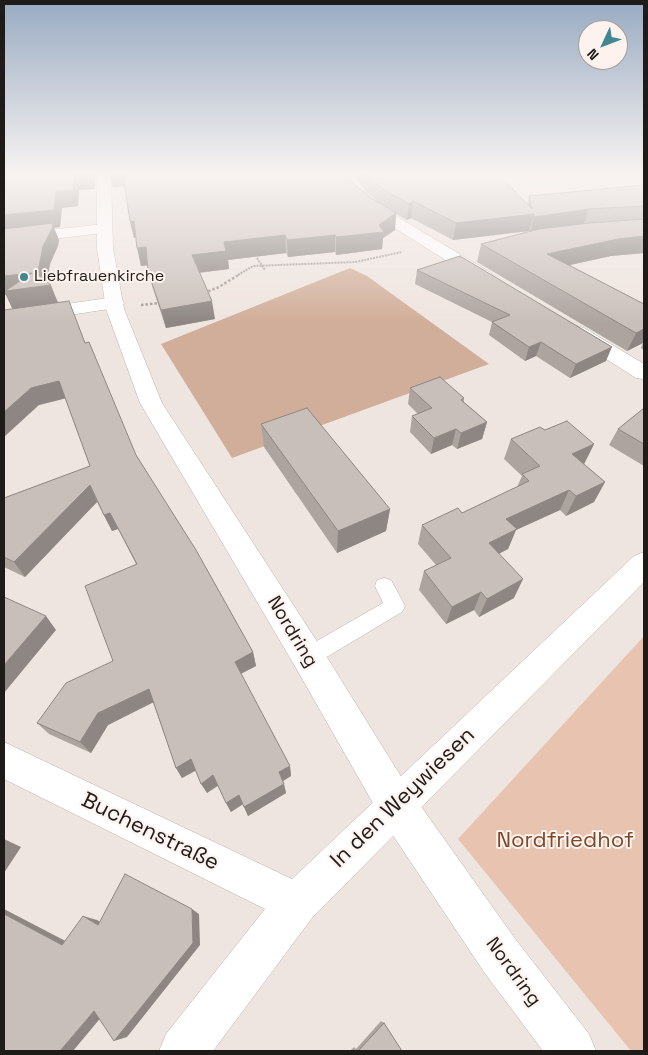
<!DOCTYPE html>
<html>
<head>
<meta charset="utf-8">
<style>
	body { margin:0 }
	#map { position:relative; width:648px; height:1055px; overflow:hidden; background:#efe5e0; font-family:"Space Grotesk",sans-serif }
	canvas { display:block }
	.frame { position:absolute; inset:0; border:5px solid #1e1b19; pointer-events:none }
	.north { position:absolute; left:578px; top:20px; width:50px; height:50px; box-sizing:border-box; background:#fdf2ed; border:1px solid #a49c98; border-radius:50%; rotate:227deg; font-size:14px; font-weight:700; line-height:20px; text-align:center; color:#1e1b19 }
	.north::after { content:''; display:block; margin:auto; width:18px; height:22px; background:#408791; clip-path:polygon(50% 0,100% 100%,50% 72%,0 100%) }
</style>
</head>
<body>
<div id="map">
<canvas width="648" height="1055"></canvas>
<div class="frame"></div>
<div class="north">N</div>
</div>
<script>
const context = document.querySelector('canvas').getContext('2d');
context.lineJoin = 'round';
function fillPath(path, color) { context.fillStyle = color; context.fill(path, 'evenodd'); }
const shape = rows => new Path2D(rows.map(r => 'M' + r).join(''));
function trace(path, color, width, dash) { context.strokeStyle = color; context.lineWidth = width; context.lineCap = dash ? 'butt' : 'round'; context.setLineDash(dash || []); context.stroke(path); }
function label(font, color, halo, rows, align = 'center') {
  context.font = font + ' "Space Grotesk",sans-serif'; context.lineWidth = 4; context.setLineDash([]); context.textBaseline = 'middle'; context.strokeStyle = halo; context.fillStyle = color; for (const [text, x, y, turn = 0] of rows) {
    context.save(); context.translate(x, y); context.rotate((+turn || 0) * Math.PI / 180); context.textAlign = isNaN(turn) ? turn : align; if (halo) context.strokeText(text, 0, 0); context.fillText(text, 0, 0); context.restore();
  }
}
const green = shape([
	[644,636,644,1051,631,1051,458,839]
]);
const forest = shape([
	[350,268,367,276,489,364,232,458,161,344]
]);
const pathFar1 = shape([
	[257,258,265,270],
	[238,275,253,266,355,262,402,252]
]);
const path = shape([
	[204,293,219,287,240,274],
	[141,305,159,303]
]);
const lane = shape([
	[384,578,391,580,402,600,405,606,402,612,315,664,308,667,301,664,298,657,301,650,383,603,375,586,377,580,384,578]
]);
const street = shape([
	[339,175,353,175,365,193,381,207,491,273,494,277,491,281,485,282,479,281,371,213,355,199,339,175],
	[104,224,110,226,112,229,110,232,4,245,4,235,104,224],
	[115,297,122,299,124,303,122,307,4,325,4,313,115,297],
	[577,326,584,328,644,364,644,379,636,378,570,336,567,332,570,328,577,326],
	[644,552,644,582,312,918,213,1051,159,1051,166,1034,265,909,4,779,4,742,292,879,634,556,644,552]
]);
const secondary = shape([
	[97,175,111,175,113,248,124,309,162,403,320,646,410,791,516,940,589,1034,596,1051,543,1051,484,972,382,819,296,668,140,403,106,309,97,248,97,175]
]);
const wall = shape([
	[4,175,95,175,95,189,79,190,78,206,62,208,60,227,54,228,59,240,58,246,50,264,47,281,58,302,85,343,136,455,253,652,256,666,241,674,290,766,291,776,283,781,286,793,248,816,243,804,231,812,218,786,207,793,195,770,182,778,176,768,153,702,108,725,91,753,49,734,37,723,113,661,136,564,118,529,112,531,97,502,25,577,4,567,4,498,90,466,65,398,39,405,12,308,6,295],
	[110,175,348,175,354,184,371,198,378,202,366,192,354,175,499,175,527,204,529,196,644,185,644,253,611,256,570,265,644,304,644,350,641,348,643,343,627,351,477,262,481,244,529,232,529,231,453,240,411,218,407,220,396,214,395,230,383,238,382,249,336,255,335,252,288,257,286,253,228,260,229,269,199,273,215,319,166,328,153,289,148,271,148,265,141,266,136,238,134,238,130,221,125,186,113,187],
	[627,175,644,175,644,180],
	[460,256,606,361,570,378,536,356,525,361,489,335,492,322,415,284,417,270],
	[410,388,464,398,464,402,487,422,482,439,457,449,452,445,431,454,410,432,412,416,418,414,408,404],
	[644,408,644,466,609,445,618,429],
	[261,424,390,509,386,531,337,553,264,447],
	[545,430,594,444,584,464,605,482,594,502,566,516,560,510,516,530,508,549,499,554,514,598,479,617,474,610,446,624,419,590,424,571,436,565,418,544,422,525,462,513,517,487,522,476,504,459,511,439],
	[381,1021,384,1023,402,1051,350,1051,354,1047,356,1049]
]);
const shadedWall = shape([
	[74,175,95,175,95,189,79,190,78,206,62,208,60,227,54,228,59,240,58,246,50,264,46,286,51,285,58,303,13,310,6,295,4,295,4,276,32,273,38,287,41,286,36,273,38,272,43,246,52,228,4,233,4,215,54,210,56,191,73,190],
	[110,175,124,175,126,186,113,187],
	[413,201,411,218,407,220,409,204],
	[589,209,583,226,530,234,534,217],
	[396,213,395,230,383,238,382,249,336,255,336,237,379,225],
	[534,214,529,231,453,240,456,223],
	[130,221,134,221,139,238,134,238],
	[285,235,286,253,228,260,229,269,195,273,192,255,224,242],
	[335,235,335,252,288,257,287,240],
	[644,236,644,253,611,256,542,271,547,254,618,239],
	[146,247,150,265,141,266,137,248],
	[212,301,215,319,166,328,161,310],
	[644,329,644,342,643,343,627,351,636,333],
	[541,342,536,356,525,361,529,347],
	[612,347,606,361,570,378,576,364],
	[59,381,67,398,39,405,4,437,4,412,31,388],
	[487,422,482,439,457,449,461,433],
	[456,429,452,445,431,454,434,438],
	[594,444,584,464,562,474,572,454],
	[605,482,594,502,566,516,576,496],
	[90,485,97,502,25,577,14,562],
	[569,490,560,510,516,530,508,549,482,562,489,543,506,519],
	[390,509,386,531,337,553,338,531],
	[110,513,118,529,112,531,104,515],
	[523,579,514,598,479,617,487,599],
	[481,592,474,610,446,624,452,607],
	[46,616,56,630,4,693,4,665],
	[253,652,256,666,238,675,235,662],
	[149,689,156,701,108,725,91,753,80,742,98,713],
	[191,759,197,770,182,778,176,768],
	[290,766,291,776,281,782,279,772],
	[213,775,218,785,207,793,201,784],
	[284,784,286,793,248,816,244,807],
	[239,795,243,804,231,812,226,803],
	[4,839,21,847,4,873],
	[4,909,77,947,62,945,4,914],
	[192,909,199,914,200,945,127,1037,114,1041],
	[83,916,97,920,110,928,98,925],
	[108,1009,73,1051,60,1051,94,1011]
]);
const building = shape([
	[4,175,74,175,73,190,56,191,54,210,4,215,4,175],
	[123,175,348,175,354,184,371,198,396,213,379,225,384,232,336,237,335,235,287,240,285,235,224,242,226,251,192,255,212,301,161,310,148,271,146,247,137,248,134,221,130,221,123,175],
	[367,175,499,175,532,209,529,196,644,185,644,206,589,209,534,217,534,214,456,223,413,201,409,204,383,189,367,175],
	[644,219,644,236,618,239,547,254,644,304,644,329,636,333,481,244,539,229,589,223,644,219],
	[53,223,52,229,43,246,38,272,36,273,51,285,5,291,32,273,4,276,4,229,53,223],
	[460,256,612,347,576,364,541,342,529,347,492,322,510,315,417,270,460,256],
	[69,301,85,343,89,342,136,455,196,550,253,652,235,662,290,766,279,772,284,784,244,807,239,795,226,803,213,775,201,784,191,759,176,768,149,689,98,713,80,742,37,723,66,683,113,661,85,586,137,564,110,513,104,515,90,485,14,562,4,557,4,498,90,466,59,381,31,388,4,412,4,310,69,301],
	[440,377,464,398,461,400,487,422,461,433,456,429,434,438,412,416,432,408,410,388,440,377],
	[307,408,390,509,338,531,261,424,307,408],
	[644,408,644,444,618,429,644,408],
	[567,421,594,444,572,454,605,482,576,496,569,490,506,519,517,529,489,543,523,579,487,599,481,592,452,607,424,571,451,558,422,525,458,508,462,513,529,481,522,474,540,466,511,439,540,427,545,430,567,421],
	[4,597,46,616,4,665,4,597],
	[125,874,192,909,193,943,114,1041,94,1011,60,1051,4,1051,4,914,62,945,83,916,98,925,125,874],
	[384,1023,402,1051,358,1051,384,1023]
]);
const markers = [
	[24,277,5,"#408791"]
];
const farPoinames = [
	["Liebfrauenkirche",34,277]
];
const streetNames = [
	["Nordring",292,632,59],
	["Nordring",513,972,54]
];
const nearStreetnames = [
	["In den Weywiesen",403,798,-44],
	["Buchenstraße",150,832,26]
];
const nearParknames = [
	["Nordfriedhof",565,841]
];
fillPath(green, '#e8c4b0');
fillPath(forest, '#d1ae99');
trace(lane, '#bab0ab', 1);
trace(street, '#bab0ab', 1);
trace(secondary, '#bab0ab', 1);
trace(pathFar1, '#a49c98', 2, [2, 1]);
trace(path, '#a49c98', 2.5, [2.5, 2]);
fillPath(lane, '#fff');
fillPath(street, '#fff');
fillPath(secondary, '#fff');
fillPath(wall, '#ada4a0');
fillPath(shadedWall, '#8d8682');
fillPath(building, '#c9bfba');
trace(building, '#8d8682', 1);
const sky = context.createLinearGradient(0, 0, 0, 323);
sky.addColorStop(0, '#98abc2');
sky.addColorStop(0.54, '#f8f3f1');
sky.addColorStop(1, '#f8f3f100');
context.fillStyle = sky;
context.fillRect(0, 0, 648, 323);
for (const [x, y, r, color] of markers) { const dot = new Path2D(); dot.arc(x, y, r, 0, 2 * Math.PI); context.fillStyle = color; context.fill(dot); trace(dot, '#fdf2ed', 2); }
label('16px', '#1e1b19', '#fdf2ed', farPoinames, 'left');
label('19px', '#1e1b19', '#fdf2ed', streetNames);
label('22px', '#1e1b19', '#fdf2ed', nearStreetnames);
label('22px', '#7b4a2b', '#fdf2ed', nearParknames);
</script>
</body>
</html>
